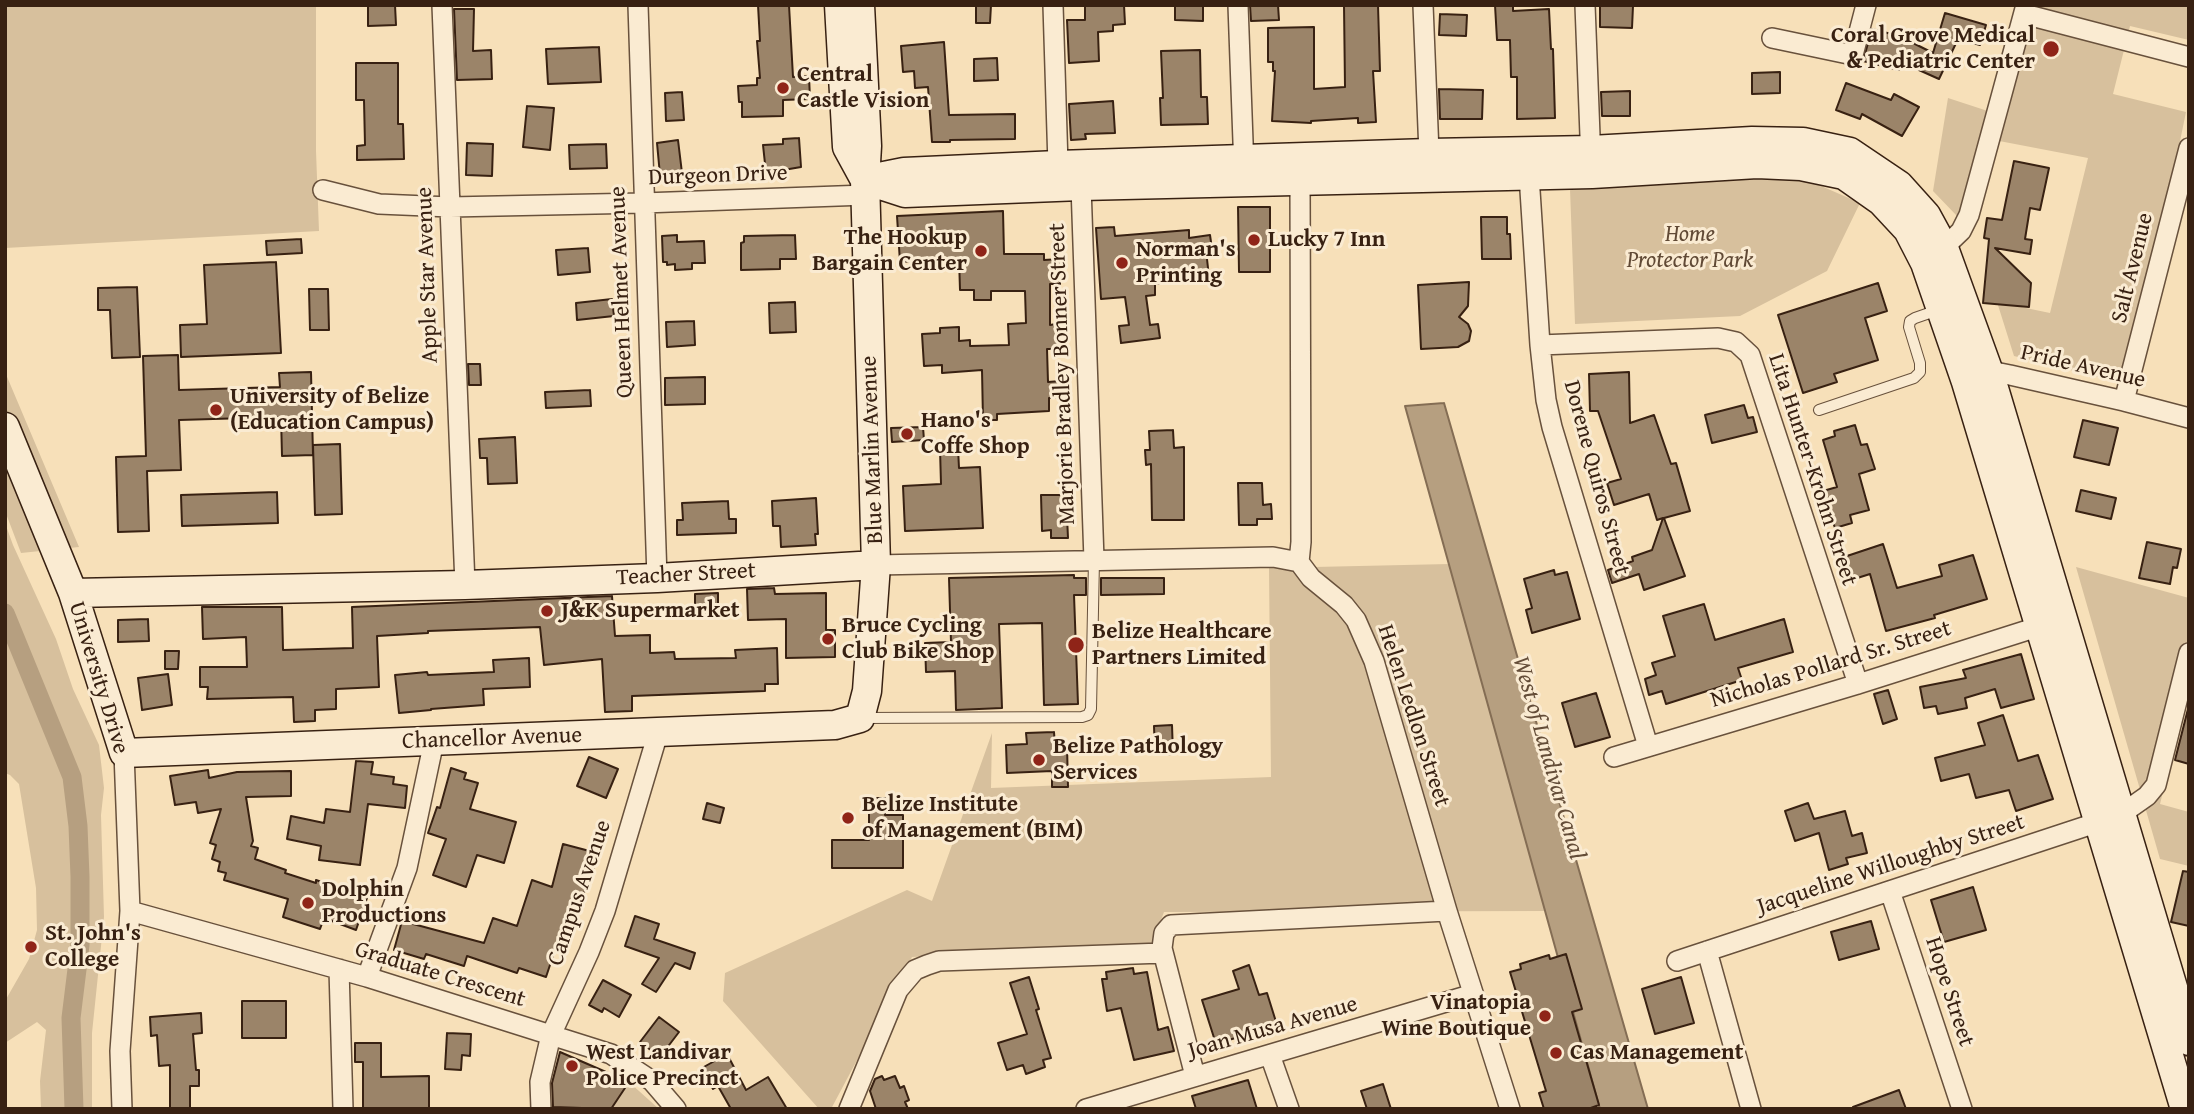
<!DOCTYPE html>
<html>
<head>
<meta charset="utf-8">
<style>
	body { margin:0 }
	#map { position:relative; width:2194px; height:1114px; overflow:hidden; background:#f7e0b9; font-family:"Gentium Book Plus",serif }
	canvas { display:block }
	.frame { position:absolute; inset:0; border:7px solid #382112; pointer-events:none }
</style>
</head>
<body>
<div id="map">
<canvas width="2194" height="1114"></canvas>
<div class="frame"></div>
</div>
<script>
const context = document.querySelector('canvas').getContext('2d');
context.lineJoin = 'round';
function fillPath(path, color) { context.fillStyle = color; context.fill(path, 'evenodd'); }
const shape = rows => new Path2D(rows.map(r => 'M' + r).join(''));
function trace(path, color, width, dash) { context.strokeStyle = color; context.lineWidth = width; context.lineCap = dash ? 'butt' : 'round'; context.setLineDash(dash || []); context.stroke(path); }
function label(font, color, halo, rows, align = 'center') {
  context.font = font + ' "Gentium Book Plus",serif'; context.lineWidth = 6; context.setLineDash([]); context.textBaseline = 'middle'; context.strokeStyle = halo; context.fillStyle = color; for (const [text, x, y, turn = 0] of rows) {
    context.save(); context.translate(x, y); context.rotate((+turn || 0) * Math.PI / 180); context.textAlign = isNaN(turn) ? turn : align; if (halo) context.strokeText(text, 0, 0); context.fillText(text, 0, 0); context.restore();
  }
}
const green = shape([
	[5,5,316,5,316,151,319,231,5,248],
	[2034,5,2189,5,2189,40,2130,26,2113,94,2186,112,2130,385,2014,356,1997,302,2050,313,2088,158,1994,140,1969,236,1956,215,1933,191,1948,98,2000,115],
	[1803,178,1860,203,1827,271,1740,316,1575,324,1570,189,1678,179],
	[5,372,79,547,21,553,5,511],
	[5,523,13,545,56,639,73,689,99,745,104,788,101,815,104,917,92,1033,92,1109,41,1109,40,1081,46,1030,37,1022,5,1043,5,1001,29,959,37,930,36,888,19,784,10,775,5,773],
	[1449,564,1545,911,1164,912,1152,944,912,957,831,1109,819,1109,723,1001,725,973,907,890,932,901,992,733,991,788,1271,777,1269,568],
	[2076,567,2189,598,2189,687,2160,804,2189,812,2189,866,2160,859],
	[629,1082,659,1109,611,1109]
]);
const water = shape([
	[1444,403,1648,1109,1600,1109,1405,406,1444,403]
]);
const canal = shape([
	[5,613,72,777,78,826,80,877,80,945,71,1018,74,1109]
]);
const building = shape([
	[368,5,395,5,396,25,368,26,368,5],
	[758,5,789,5,793,77,809,76,810,99,783,100,783,116,742,117,742,102,739,102,738,86,757,85,757,78,760,78,757,41,760,41,758,5],
	[976,5,991,5,990,23,976,23,976,5],
	[1085,5,1124,5,1125,24,1113,25,1113,31,1098,32,1099,61,1069,63,1067,20,1085,20,1085,5],
	[1175,5,1203,5,1203,21,1175,20,1175,5],
	[1250,5,1278,5,1279,20,1251,21,1250,5],
	[1344,5,1378,5,1380,71,1373,71,1376,122,1358,123,1358,118,1311,121,1311,123,1272,121,1275,71,1273,71,1273,62,1268,62,1268,28,1314,27,1314,89,1345,87,1344,5],
	[1495,5,1513,5,1513,11,1549,9,1551,49,1553,49,1555,118,1517,119,1517,77,1511,77,1510,40,1497,40,1495,5],
	[1600,6,1633,6,1632,28,1600,27,1600,6],
	[454,9,474,9,473,51,491,50,492,79,457,80,454,9],
	[1945,13,1986,25,1980,45,1958,39,1939,79,1901,62,1899,70,1863,61,1872,29,1907,38,1907,40,1933,53,1945,13],
	[1440,14,1467,15,1466,36,1439,35,1440,14],
	[944,42,949,115,1015,114,1015,139,950,140,950,142,932,142,928,87,915,88,914,71,903,72,901,46,944,42],
	[599,47,601,82,548,84,546,49,599,47],
	[1200,50,1201,97,1207,97,1208,124,1161,125,1160,98,1163,98,1161,51,1200,50],
	[997,58,998,80,974,81,974,59,997,58],
	[356,63,398,63,398,124,403,124,404,159,357,160,357,146,365,145,364,100,356,100,356,63],
	[1780,72,1780,93,1752,94,1752,73,1780,72],
	[1846,83,1891,100,1894,94,1919,107,1902,136,1862,114,1860,119,1836,110,1846,83],
	[1439,89,1483,90,1482,119,1440,119,1439,89],
	[1630,91,1630,116,1602,116,1601,92,1630,91],
	[682,92,684,120,666,121,665,93,682,92],
	[1113,101,1115,133,1085,134,1086,139,1071,140,1069,104,1113,101],
	[527,106,554,108,550,150,523,147,527,106],
	[799,138,801,167,766,173,763,145,783,144,783,139,799,138],
	[678,140,682,173,660,175,657,143,678,140],
	[467,143,493,144,492,176,466,175,467,143],
	[606,144,607,168,570,169,569,145,606,144],
	[2014,161,2049,168,2040,210,2030,208,2025,239,2032,240,2030,254,1995,248,2031,283,2029,307,1983,303,1989,239,1984,238,1987,218,2002,220,2014,161],
	[1238,207,1270,207,1270,272,1239,272,1238,207],
	[1003,211,1004,254,1044,254,1044,260,1060,259,1060,284,1050,284,1050,325,1056,324,1057,349,1047,349,1048,382,1061,381,1062,398,1049,398,1049,411,997,414,997,420,983,420,982,370,942,373,942,365,924,366,922,334,940,333,940,328,959,327,959,341,970,340,970,346,1009,345,1008,324,1026,323,1025,291,991,291,991,300,974,300,974,290,960,290,959,258,900,262,897,216,1003,211],
	[1481,217,1507,217,1507,234,1510,234,1511,259,1482,259,1481,217],
	[1114,227,1115,236,1189,230,1189,238,1210,235,1212,249,1206,250,1209,277,1155,284,1155,295,1146,296,1150,325,1158,324,1160,338,1121,343,1119,326,1129,325,1125,297,1101,299,1096,228,1114,227],
	[677,235,677,242,704,241,705,263,692,263,692,269,675,270,675,264,667,265,667,262,663,262,662,236,677,235],
	[795,235,796,259,780,259,780,269,741,270,741,243,744,242,744,236,795,235],
	[301,239,302,253,267,255,266,241,301,239],
	[588,248,590,272,558,275,556,250,588,248],
	[276,262,281,353,181,357,180,325,207,324,204,265,276,262],
	[1469,282,1468,306,1459,317,1468,324,1471,331,1469,341,1458,347,1421,349,1418,285,1469,282],
	[1878,283,1887,311,1865,318,1878,360,1834,374,1837,382,1803,393,1778,315,1878,283],
	[137,287,140,357,112,358,110,310,98,310,98,288,137,287],
	[309,289,328,289,329,330,310,330,309,289],
	[612,299,614,316,577,320,576,303,612,299],
	[795,302,796,332,770,333,769,303,795,302],
	[694,321,695,345,667,347,666,322,694,321],
	[178,355,179,390,280,387,279,373,311,372,313,455,282,456,281,417,179,420,181,470,147,471,149,531,118,532,116,457,146,456,143,356,178,355],
	[468,364,480,364,481,385,469,385,468,364],
	[1629,372,1630,423,1654,415,1671,464,1676,463,1690,511,1664,518,1685,576,1644,590,1639,574,1612,583,1608,570,1633,561,1632,557,1652,550,1663,518,1657,520,1649,494,1614,505,1607,483,1621,479,1598,411,1590,411,1589,374,1629,372],
	[705,377,705,404,665,405,665,378,705,377],
	[590,390,591,406,546,408,545,392,590,390],
	[1744,405,1748,418,1753,417,1757,432,1712,443,1705,415,1744,405],
	[2083,420,2118,428,2109,465,2074,457,2083,420],
	[1855,425,1861,445,1867,444,1875,469,1859,474,1869,510,1850,515,1852,523,1835,528,1832,519,1822,521,1818,505,1827,503,1823,491,1837,487,1823,440,1835,436,1834,431,1855,425],
	[923,427,924,440,892,442,891,428,923,427],
	[1173,430,1174,448,1184,447,1184,520,1152,520,1151,464,1146,465,1145,450,1150,450,1149,431,1173,430],
	[515,437,517,483,488,484,487,458,480,458,479,439,515,437],
	[340,444,342,514,315,515,313,445,340,444],
	[958,448,959,468,980,467,983,528,905,531,903,486,941,484,940,449,958,448],
	[1238,483,1262,483,1263,505,1271,504,1272,519,1257,519,1257,525,1239,525,1238,483],
	[2081,490,2116,498,2111,519,2076,511,2081,490],
	[277,492,278,523,182,526,181,495,277,492],
	[1041,495,1066,495,1068,538,1051,538,1051,530,1042,531,1041,495],
	[816,498,818,534,815,534,816,545,781,547,780,526,773,526,772,501,816,498],
	[728,501,729,519,736,519,736,533,677,535,677,520,683,520,682,503,728,501],
	[2147,542,2181,549,2177,568,2173,567,2170,584,2139,578,2147,542],
	[1883,544,1897,588,1942,576,1939,565,1973,555,1987,599,1934,615,1935,618,1886,631,1870,574,1851,580,1844,557,1883,544],
	[1554,570,1555,575,1567,572,1580,619,1532,633,1526,610,1532,608,1524,579,1554,570],
	[1074,575,1074,578,1086,578,1086,595,1074,595,1078,704,1044,705,1042,623,999,624,1002,708,956,710,955,671,926,672,925,643,951,642,949,578,1074,575],
	[1101,578,1164,578,1164,594,1101,595,1101,578],
	[774,588,775,594,826,593,826,630,835,630,835,657,786,658,786,619,748,620,747,589,774,588],
	[718,593,718,613,695,613,695,594,718,593],
	[612,596,615,636,650,635,650,653,674,652,675,659,736,658,735,650,777,648,778,684,765,684,765,691,632,696,632,711,605,712,602,659,544,665,540,627,428,631,428,633,377,636,379,687,336,689,336,709,315,710,315,721,294,722,293,697,207,699,208,687,200,687,200,667,247,667,246,637,203,639,202,607,282,607,283,650,353,648,352,607,612,596],
	[1704,604,1715,640,1784,619,1793,652,1738,668,1742,680,1666,704,1662,691,1649,695,1645,679,1656,675,1652,663,1675,656,1663,616,1704,604],
	[148,619,149,641,118,642,118,620,148,619],
	[165,651,179,651,178,669,165,669,165,651],
	[2021,654,2034,699,2001,708,1995,689,1965,698,1967,708,1938,714,1936,706,1924,708,1920,687,1966,678,1963,670,2021,654],
	[529,658,530,687,483,689,484,705,431,709,431,710,399,713,395,675,427,672,428,675,494,672,493,660,529,658],
	[168,674,172,705,142,710,138,678,168,674],
	[1888,690,1897,719,1883,724,1874,694,1888,690],
	[1596,693,1610,737,1575,747,1562,703,1596,693],
	[2189,705,2189,764,2175,760,2189,705],
	[2003,715,2018,761,2038,755,2053,799,2016,811,2009,790,1976,798,1969,774,1941,781,1935,758,1985,745,1978,723,2003,715],
	[1172,725,1173,754,1155,755,1154,726,1172,725],
	[1054,732,1055,746,1067,745,1068,787,1052,787,1052,771,1007,773,1006,745,1027,744,1026,733,1054,732],
	[589,757,618,769,606,798,577,786,589,757],
	[356,761,373,762,371,774,394,777,393,784,407,786,405,808,368,804,360,865,319,860,321,846,287,839,291,816,324,823,326,809,350,812,356,761],
	[451,768,466,773,464,779,478,783,470,809,516,822,504,863,477,855,466,887,433,875,446,839,428,833,437,807,440,808,451,768],
	[208,770,209,778,237,772,291,771,291,796,246,797,253,841,251,846,258,848,255,859,286,870,285,873,316,883,316,880,367,898,356,930,324,918,320,929,283,917,288,899,224,880,226,873,218,871,220,862,212,859,216,845,210,843,221,809,198,813,196,802,175,805,170,776,208,770],
	[869,798,885,798,885,815,903,815,903,868,832,868,832,840,869,840,869,798],
	[707,803,724,808,720,823,703,819,707,803],
	[1808,803,1814,819,1845,811,1852,836,1862,833,1867,853,1846,858,1848,864,1829,870,1819,833,1795,841,1785,811,1808,803],
	[563,844,597,853,591,879,589,878,575,920,566,917,546,977,519,968,517,973,467,956,464,966,426,954,424,959,394,950,402,921,484,943,493,918,517,926,532,880,552,887,563,844],
	[2183,871,2189,872,2189,926,2171,922,2183,871],
	[1973,887,1986,930,1944,942,1931,900,1973,887],
	[635,916,659,924,654,939,695,953,690,969,675,963,656,992,642,984,659,958,625,946,635,916],
	[1871,921,1879,949,1839,960,1831,932,1871,921],
	[1566,954,1582,1009,1572,1012,1599,1105,1588,1109,1544,1109,1539,1093,1546,1091,1510,972,1521,969,1520,964,1549,955,1550,959,1566,954],
	[1249,965,1259,995,1267,993,1277,1025,1216,1044,1202,1000,1239,989,1233,971,1249,965],
	[1133,968,1134,974,1147,972,1158,1030,1168,1027,1174,1051,1134,1060,1121,1008,1107,1011,1102,979,1107,979,1106,972,1133,968],
	[1029,977,1039,1009,1036,1010,1051,1058,1043,1060,1045,1067,1026,1074,1023,1065,1007,1070,998,1043,1027,1034,1010,983,1029,977],
	[1681,977,1694,1023,1655,1034,1642,989,1681,977],
	[603,980,631,995,619,1017,604,1008,602,1012,589,1005,603,980],
	[242,1001,286,1001,286,1038,242,1038,242,1001],
	[201,1013,202,1033,193,1034,196,1070,199,1070,199,1086,190,1086,190,1109,170,1109,170,1065,159,1066,157,1035,151,1036,150,1017,201,1013],
	[659,1017,679,1032,660,1057,640,1042,659,1017],
	[447,1033,471,1034,470,1056,462,1055,461,1070,445,1069,447,1033],
	[355,1043,381,1043,381,1077,429,1076,429,1109,363,1109,363,1062,355,1062,355,1043],
	[560,1052,629,1082,611,1109,553,1107,552,1083,560,1052],
	[727,1054,746,1090,768,1077,787,1109,731,1109,718,1086,713,1089,702,1068,727,1054],
	[882,1076,884,1080,895,1076,900,1088,904,1086,909,1100,905,1102,908,1109,876,1109,870,1091,875,1079,882,1076],
	[1248,1080,1257,1109,1196,1109,1192,1096,1248,1080],
	[1383,1084,1391,1109,1367,1109,1361,1091,1383,1084],
	[1899,1090,1906,1109,1853,1109,1853,1107,1899,1090]
]);
const lane = shape([
	[1819,410,1914,378,1920,372,1920,363,1909,327,1910,321,1915,318,1938,310],
	[864,718,1082,717,1088,715,1091,709,1094,560]
]);
const street = shape([
	[442,5,465,585],
	[638,5,657,578],
	[1053,5,1058,165],
	[1238,5,1244,169],
	[1423,5,1429,153],
	[1585,5,1591,162],
	[2024,14,2189,57],
	[1772,38,1853,55,1866,5],
	[1529,175,1540,345,1546,400,1552,427,1648,746],
	[1300,181,1301,542,1299,562,1311,578,1344,605,1356,620,1374,661,1447,911,1510,1109],
	[1081,186,1094,560],
	[323,190,379,204,450,207,643,203,866,195],
	[1937,254,1961,231,1969,215,2026,5],
	[1540,345,1718,338,1736,342,1750,355,1858,684],
	[1981,378,2000,373,2010,375,2124,401,2189,418],
	[2124,401,2189,148],
	[876,565,1273,557,1299,562],
	[1614,757,1858,684,2050,623],
	[1890,891,1962,1109],
	[130,911,367,977,611,1054,652,1081,676,1109],
	[1707,951,1751,1109],
	[1677,961,2120,815,2147,796,2156,785,2189,653],
	[339,969,343,1109],
	[367,977,407,868,434,741],
	[1270,1055,1289,1109],
	[1195,1076,1162,948,1164,933,1171,925,1447,911],
	[122,1109,120,1051,130,911,124,753],
	[541,1109,540,1082,551,1035,589,952,605,911,658,733],
	[849,1109,898,990,915,970,927,965,939,961,1163,953],
	[1086,1109,1473,994]
]);
const secondary = shape([
	[839,5,847,147,865,180],
	[869,179,904,172,1058,165,1429,153,1591,150,1752,141,1803,142,1850,152,1899,185,1926,215,1944,248,1990,375,2189,1041],
	[865,180,905,193,1081,186,1592,174,1757,164,1801,166,1844,175,1881,201,1908,230,1925,263,1966,382,2185,1109],
	[5,427,73,593,124,753,835,725,860,718,867,691,876,565,865,180,867,146,860,5],
	[73,593,465,585,657,578,876,565]
]);
const markers = [
	[2051,49,9,"#8f2418"],
	[783,88,7,"#8f2418"],
	[1254,240,7,"#8f2418"],
	[981,251,7,"#8f2418"],
	[1122,263,7,"#8f2418"],
	[216,410,7,"#8f2418"],
	[907,434,7,"#8f2418"],
	[547,611,7,"#8f2418"],
	[828,639,7,"#8f2418"],
	[1076,645,9,"#8f2418"],
	[1039,760,7,"#8f2418"],
	[848,818,7,"#8f2418"],
	[308,903,7,"#8f2418"],
	[31,947,7,"#8f2418"],
	[1545,1016,7,"#8f2418"],
	[1556,1053,7,"#8f2418"],
	[572,1066,7,"#8f2418"]
];
const poiNames = [
	["Coral Grove Medical",2035,36,"right"],
	["& Pediatric Center",2035,62,"right"],
	["Central",797,75],
	["Castle Vision",797,101],
	["The Hookup",967,238,"right"],
	["Bargain Center",967,264,"right"],
	["Lucky 7 Inn",1268,240],
	["Norman's",1136,250],
	["Printing",1136,276],
	["University of Belize",230,397],
	["(Education Campus)",230,423],
	["Hano's",921,421],
	["Coffe Shop",921,447],
	["J&K Supermarket",561,611],
	["Bruce Cycling",842,626],
	["Club Bike Shop",842,652],
	["Belize Healthcare",1092,632],
	["Partners Limited",1092,658],
	["Belize Pathology",1053,747],
	["Services",1053,773],
	["Belize Institute",862,805],
	["of Management (BIM)",862,831],
	["Dolphin",322,890],
	["Productions",322,916],
	["St. John's",45,934],
	["College",45,960],
	["Vinatopia",1531,1003,"right"],
	["Wine Boutique",1531,1029,"right"],
	["West Landivar",586,1053],
	["Police Precinct",586,1079],
	["Cas Management",1570,1053]
];
const streetNames = [
	["Durgeon Drive",718,176,-2],
	["Salt Avenue",2133,268,-76],
	["Apple Star Avenue",428,275,-92],
	["Queen Helmet Avenue",622,292,-92],
	["Pride Avenue",2083,367,13],
	["Marjorie Bradley Bonner Street",1063,374,-92],
	["Blue Marlin Avenue",873,450,-92],
	["Lita Hunter-Krohn Street",1812,470,72],
	["Dorene Quiros Street",1596,478,75],
	["Teacher Street",686,575,-3],
	["Nicholas Pollard Sr. Street",1831,665,-17],
	["University Drive",98,678,73],
	["Helen Ledlon Street",1413,716,72],
	["Chancellor Avenue",492,739,-2],
	["Jacqueline Willoughby Street",1891,865,-18],
	["Campus Avenue",580,893,-71],
	["Graduate Crescent",440,975,17],
	["Hope Street",1949,992,72],
	["Joan Musa Avenue",1273,1028,-16]
];
const parkNames = [
	["Home",1690,235],
	["Protector Park",1690,261]
];
const waterNames = [
	["West of Landivar Canal",1548,758,74]
];
fillPath(green, '#d7c09d');
fillPath(water, '#b69f80');
trace(water, '#846d54', 2);
trace(canal, '#b69f80', 19);
fillPath(building, '#9b8469');
trace(building, '#382112', 2);
trace(lane, '#68513c', 12);
trace(street, '#68513c', 22);
trace(secondary, '#382112', 31);
trace(lane, '#faebd2', 10);
trace(street, '#faebd2', 19);
trace(secondary, '#faebd2', 28);
for (const [x, y, r, color] of markers) { const dot = new Path2D(); dot.arc(x, y, r, 0, 2 * Math.PI); context.fillStyle = color; context.fill(dot); trace(dot, '#faebd2', 2.5); }
label('bold 23px', '#382112', '#faebd2', poiNames, 'left');
label('23px', '#382112', '#faebd2', streetNames);
label('italic 23px', '#604935', '#faebd2', parkNames);
label('italic 24px', '#644d38', '#faebd2', waterNames);
</script>
</body>
</html>
